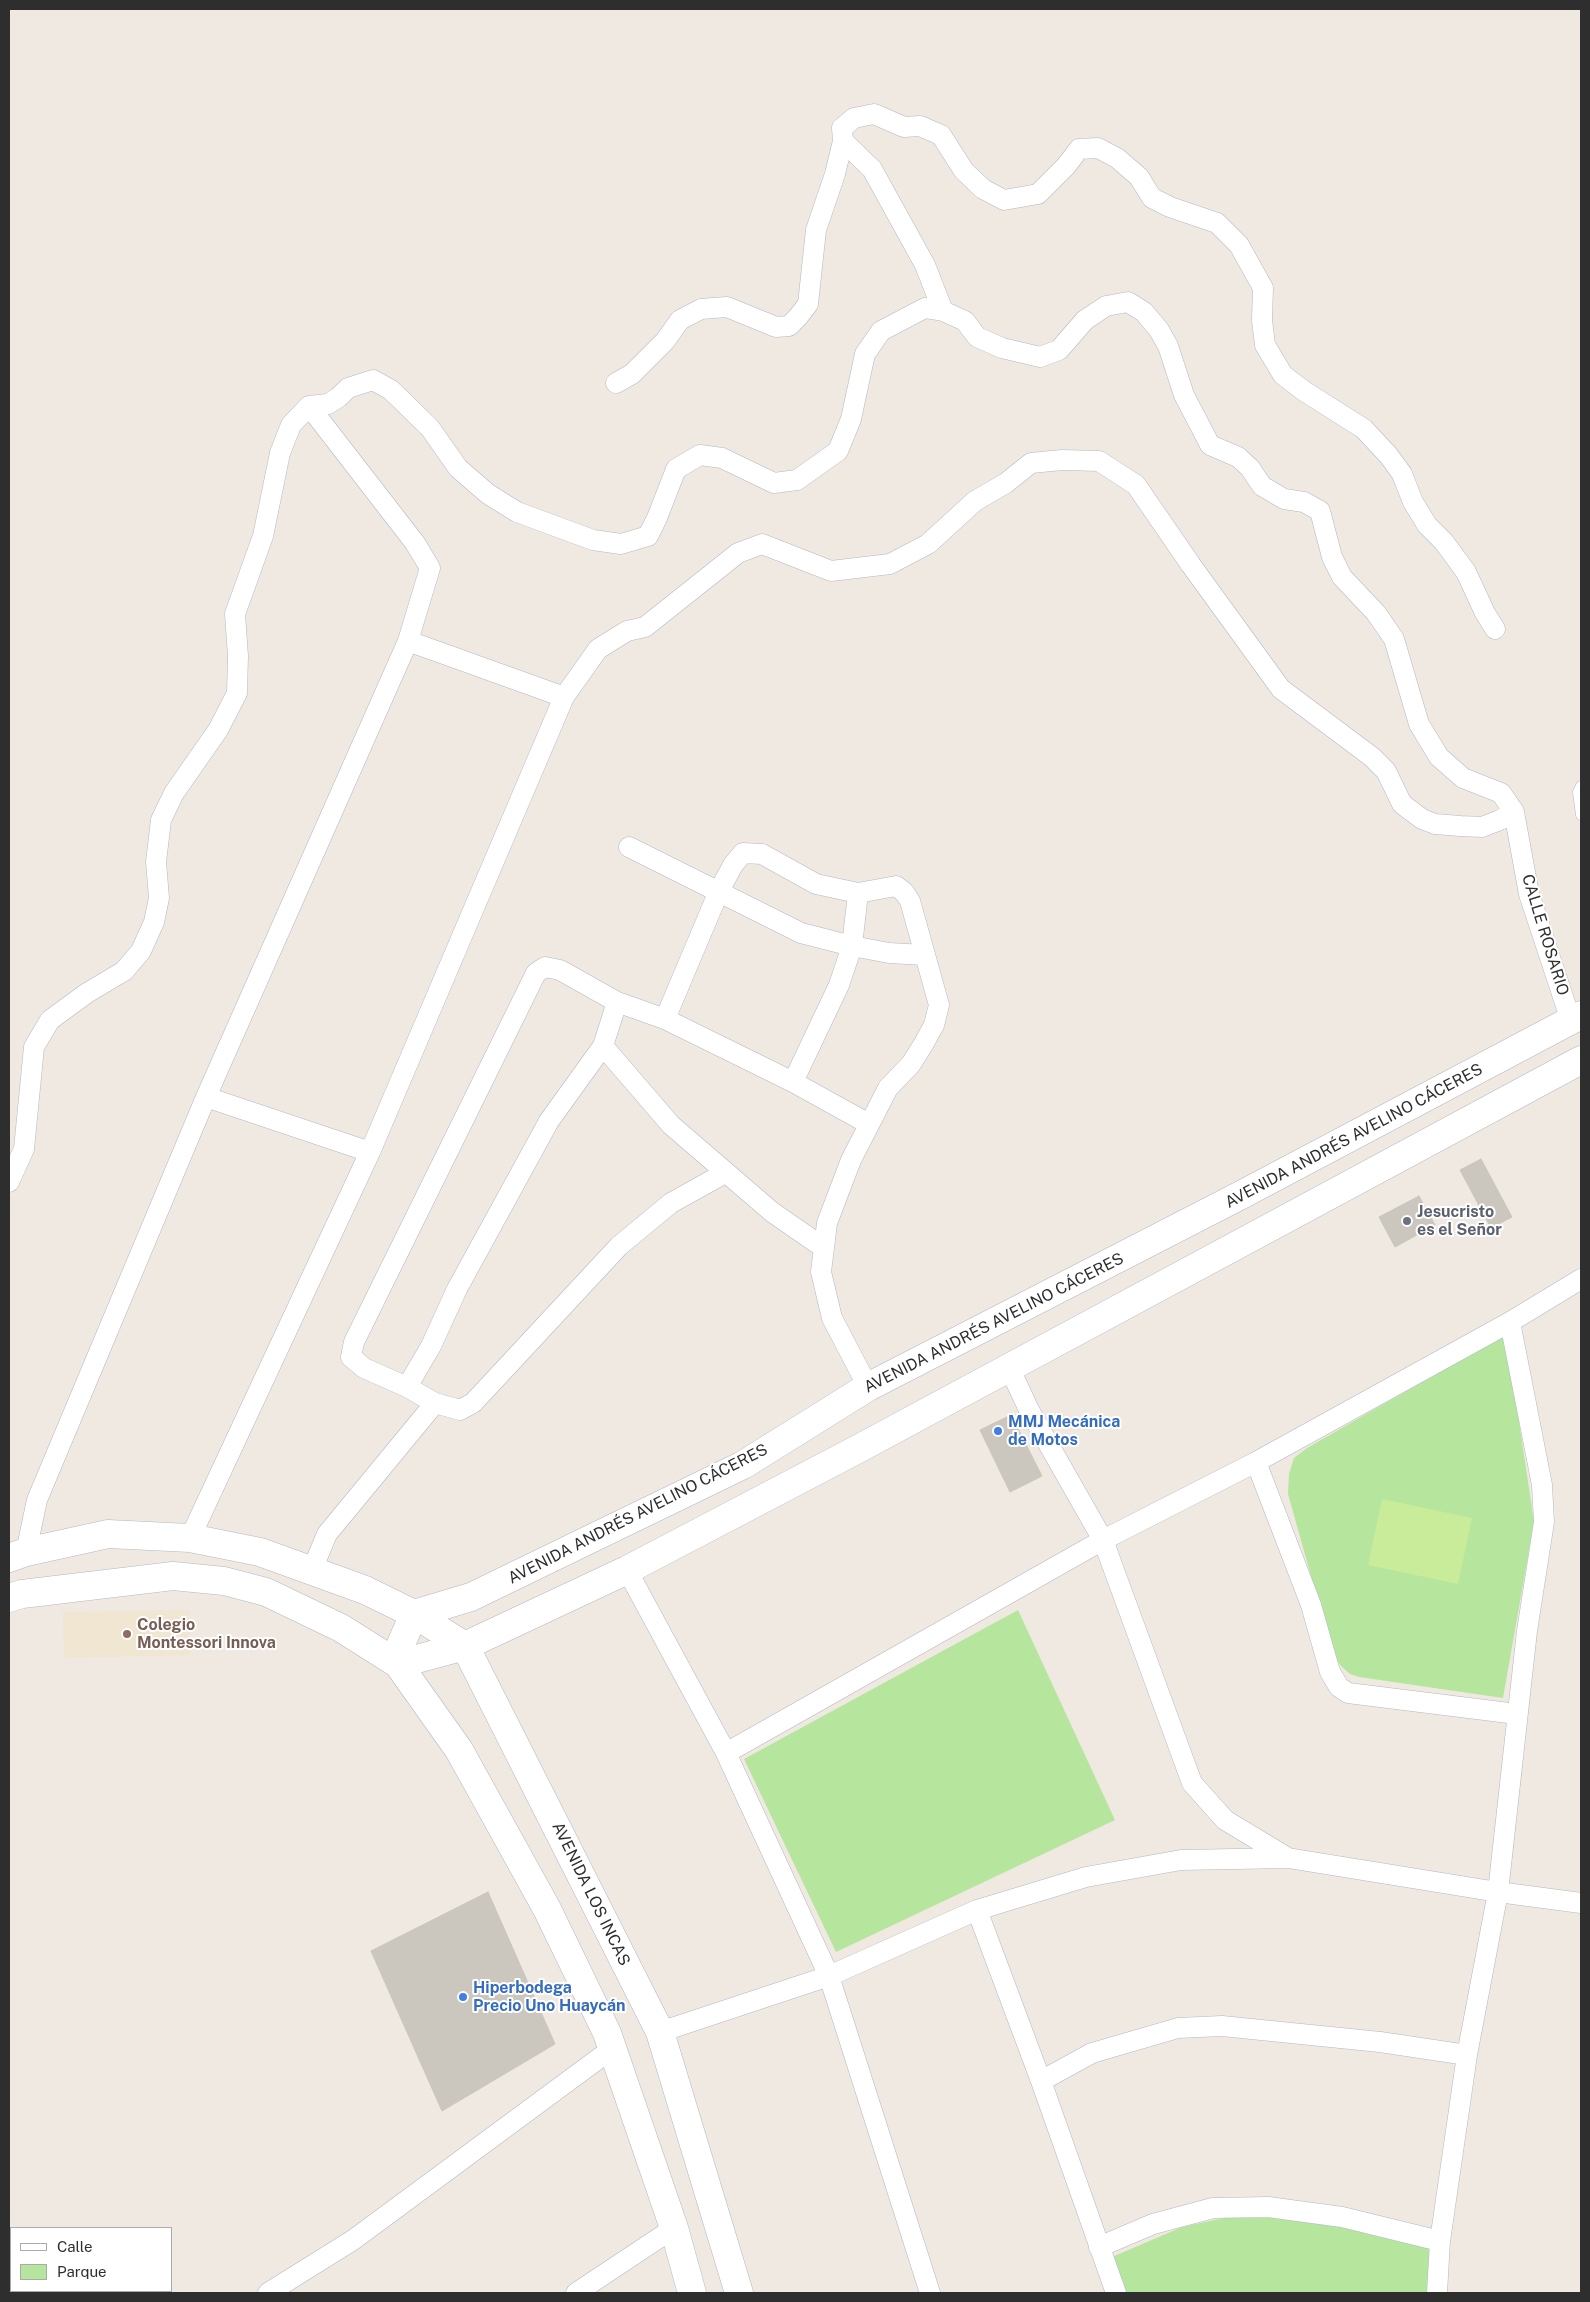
<!DOCTYPE html>
<html>
<head>
<meta charset="utf-8">
<style>
	body { margin:0 }
	#map { position:relative; width:1590px; height:2302px; overflow:hidden; background:#efe9e1; font-family:"Public Sans",sans-serif }
	canvas { display:block }
	.frame { position:absolute; inset:0; border:10px solid #2e2e2e; pointer-events:none }
	.legend { position:absolute; left:10px; top:2227px; width:162px; height:65px; box-sizing:border-box; background:#fff; border:1px solid #ababab; margin:0; padding:6px 9px; list-style:none; font-size:15px; color:#2e2e2e }
	.legend li { display:flex; align-items:center; gap:10px; height:25px }
	.legend b { width:25px; border:1px solid #ababab }
</style>
</head>
<body>
<div id="map">
<canvas width="1590" height="2302"></canvas>
<div class="frame"></div>
<ul class="legend">
<li><b style="height:6px;background:#fff"></b>Calle</li>
<li><b style="height:14px;background:#b6e59e"></b>Parque</li>
</ul>
</div>
<script>
const context = document.querySelector('canvas').getContext('2d');
context.lineJoin = 'round';
function fillPath(path, color) { context.fillStyle = color; context.fill(path, 'evenodd'); }
const shape = rows => new Path2D(rows.map(r => 'M' + r).join(''));
function trace(path, color, width, dash) { context.strokeStyle = color; context.lineWidth = width; context.lineCap = dash ? 'butt' : 'round'; context.setLineDash(dash || []); context.stroke(path); }
function label(font, color, halo, rows, align = 'center') {
  context.font = font + ' "Public Sans",sans-serif'; context.lineWidth = 4; context.setLineDash([]); context.textBaseline = 'middle'; context.strokeStyle = halo; context.fillStyle = color; for (const [text, x, y, turn = 0] of rows) {
    context.save(); context.translate(x, y); context.rotate((+turn || 0) * Math.PI / 180); context.textAlign = isNaN(turn) ? turn : align; if (halo) context.strokeText(text, 0, 0); context.fillText(text, 0, 0); context.restore();
  }
}
const education = shape([
	[189,1610,190,1655,64,1658,63,1612]
]);
const green = shape([
	[1506,1334,1534,1522,1503,1698,1359,1677,1350,1674,1340,1665,1333,1654,1288,1494,1289,1474,1294,1458,1307,1448],
	[1018,1610,1115,1820,836,1952,744,1759],
	[1224,2218,1280,2218,1350,2228,1433,2248,1430,2293,1124,2293,1112,2257,1182,2227]
]);
const pitch = shape([
	[1382,1499,1472,1518,1458,1584,1368,1565]
]);
const building = shape([
	[1481,1159,1512,1217,1491,1228,1460,1170,1481,1159],
	[1419,1196,1435,1225,1395,1247,1379,1217,1419,1196],
	[1011,1415,1042,1476,1010,1492,980,1430,1011,1415],
	[488,1892,555,2044,442,2111,371,1951,488,1892]
]);
const lane = shape([
	[1581,786,1578,792,1581,815]
]);
const street = shape([
	[943,311,925,265,872,169,843,141,842,128,854,118,874,114,904,127,920,126,941,135,964,171,983,189,1004,200,1038,194,1066,166,1079,149,1098,148,1117,158,1139,177,1152,198,1170,207,1217,223,1239,245,1263,288,1262,320,1265,345,1283,375,1304,391,1364,429,1389,456,1402,474,1413,502,1427,525,1444,542,1466,572,1485,613,1495,629],
	[616,383,632,374,665,341,680,320,701,309,727,307,776,327,789,326,798,317,808,304,816,230,835,174,843,141],
	[408,641,564,697],
	[629,847,801,933,852,946,889,953,924,955],
	[665,1019,719,891,733,865,743,853,762,854,816,884,858,893,896,886,904,892,910,901,939,1005,934,1025,923,1045,911,1064,888,1088,851,1160,827,1223,821,1272,832,1318,868,1387],
	[603,1046,671,1125,772,1212,824,1248],
	[793,1082,839,985,852,946,858,893],
	[206,1097,370,1152],
	[725,1173,671,1203,619,1246,473,1403,460,1410,435,1403,407,1387,364,1368,351,1357,354,1342,536,973,545,967,560,970,617,1002,665,1019,793,1082,869,1124],
	[9,1182,24,1149,34,1047,50,1020,87,993,124,971,141,951,154,922,159,898,156,862,161,820,174,793,218,730,237,693,238,656,235,614,263,536,280,453,291,425,309,406,328,404,339,397,348,388,373,380,391,390,430,428,458,468,488,494,517,512,593,540,621,544,648,536,657,518,676,469,700,455,722,458,774,483,797,480,838,451,851,419,865,354,881,331,925,308,943,311,965,321,977,337,1002,348,1040,357,1059,350,1085,320,1106,306,1128,302,1144,312,1159,330,1168,346,1184,395,1210,445,1238,457,1250,468,1262,486,1284,499,1304,502,1320,511,1332,557,1342,577,1376,613,1394,639,1419,724,1439,757,1463,778,1501,793,1514,812,1529,894,1571,1021],
	[1009,1367,1029,1410,1103,1540,1192,1783,1225,1820,1288,1858],
	[407,1387,431,1346,457,1289,549,1121,603,1046,617,1002],
	[1256,1462,1311,1605,1330,1672,1339,1687,1348,1693,1517,1714],
	[190,1538,370,1152,564,697,598,649,627,631,645,627,738,553,762,544,831,571,890,564,928,544,975,501,1006,483,1031,463,1062,460,1099,461,1136,485,1191,565,1281,689,1372,757,1386,771,1402,804,1422,819,1435,824,1460,826,1482,827,1500,820,1514,812],
	[26,1552,37,1500,206,1097,408,641,430,568,415,543,309,406],
	[312,1570,327,1534,435,1403],
	[627,1570,726,1753,829,1976,930,2293],
	[726,1753,1103,1540,1256,1462,1510,1322,1581,1279],
	[977,1910,1041,2081,1116,2293],
	[660,2032,829,1976,977,1910,1086,1877,1181,1860,1288,1858,1498,1892,1581,1903],
	[1041,2081,1092,2053,1178,2028,1222,2026,1380,2042,1467,2055],
	[1099,2247,1153,2224,1213,2208,1268,2207,1342,2217,1440,2241],
	[268,2293,353,2240,613,2048],
	[576,2293,674,2228],
	[1437,2293,1440,2241,1467,2055,1498,1892,1527,1631,1544,1522,1542,1485,1510,1322]
]);
const secondary = shape([
	[9,1558,26,1552,108,1534,190,1538,260,1552,365,1590,414,1614,465,1646],
	[9,1598,22,1594,173,1576,224,1581,266,1592,341,1628,398,1664,465,1646,627,1570,858,1449,1581,1060],
	[465,1646,660,2032,739,2293],
	[398,1664,401,1644,414,1614,471,1597,743,1465,868,1387,1243,1194,1581,1015],
	[398,1664,459,1750,547,1909,607,2033,674,2228,692,2293]
]);
const markers = [
	[1407,1221,5,"#6b7280"],
	[998,1431,5,"#3f7fe0"],
	[127,1634,5,"#8d6e63"],
	[463,1997,5,"#3f7fe0"]
];
const streetNames = [
	["CALLE ROSARIO",1545,935,73],
	["AVENIDA ANDRÉS AVELINO CÁCERES",1354,1136,-28],
	["AVENIDA ANDRÉS AVELINO CÁCERES",994,1323,-27],
	["AVENIDA ANDRÉS AVELINO CÁCERES",638,1514,-27],
	["AVENIDA LOS INCAS",591,1894,64]
];
const worshipNames = [
	["Jesucristo",1417,1212],
	["es el Señor",1417,1230]
];
const shopNames = [
	["MMJ Mecánica",1008,1422],
	["de Motos",1008,1440],
	["Hiperbodega",473,1988],
	["Precio Uno Huaycán",473,2006]
];
const educationNames = [
	["Colegio",137,1625],
	["Montessori Innova",137,1643]
];
fillPath(education, '#f0e6d1');
fillPath(green, '#b6e59e');
fillPath(pitch, '#c9ec9a');
fillPath(building, '#cbc7bf');
trace(building, '#cbc5ba', 1);
trace(lane, '#b4b7c1', 11);
trace(street, '#b4b7c1', 21);
trace(secondary, '#b4b7c1', 29);
trace(lane, '#fff', 10);
trace(street, '#fff', 20);
trace(secondary, '#fff', 28);
for (const [x, y, r, color] of markers) { const dot = new Path2D(); dot.arc(x, y, r, 0, 2 * Math.PI); context.fillStyle = color; context.fill(dot); trace(dot, '#fff', 2); }
label('16px', '#2e2e2e', '#fff', streetNames);
label('bold 16px', '#5b616d', '#fff', worshipNames, 'left');
label('bold 16px', '#366cbe', '#fff', shopNames, 'left');
label('bold 16px', '#785e54', '#fff', educationNames, 'left');
</script>
</body>
</html>
